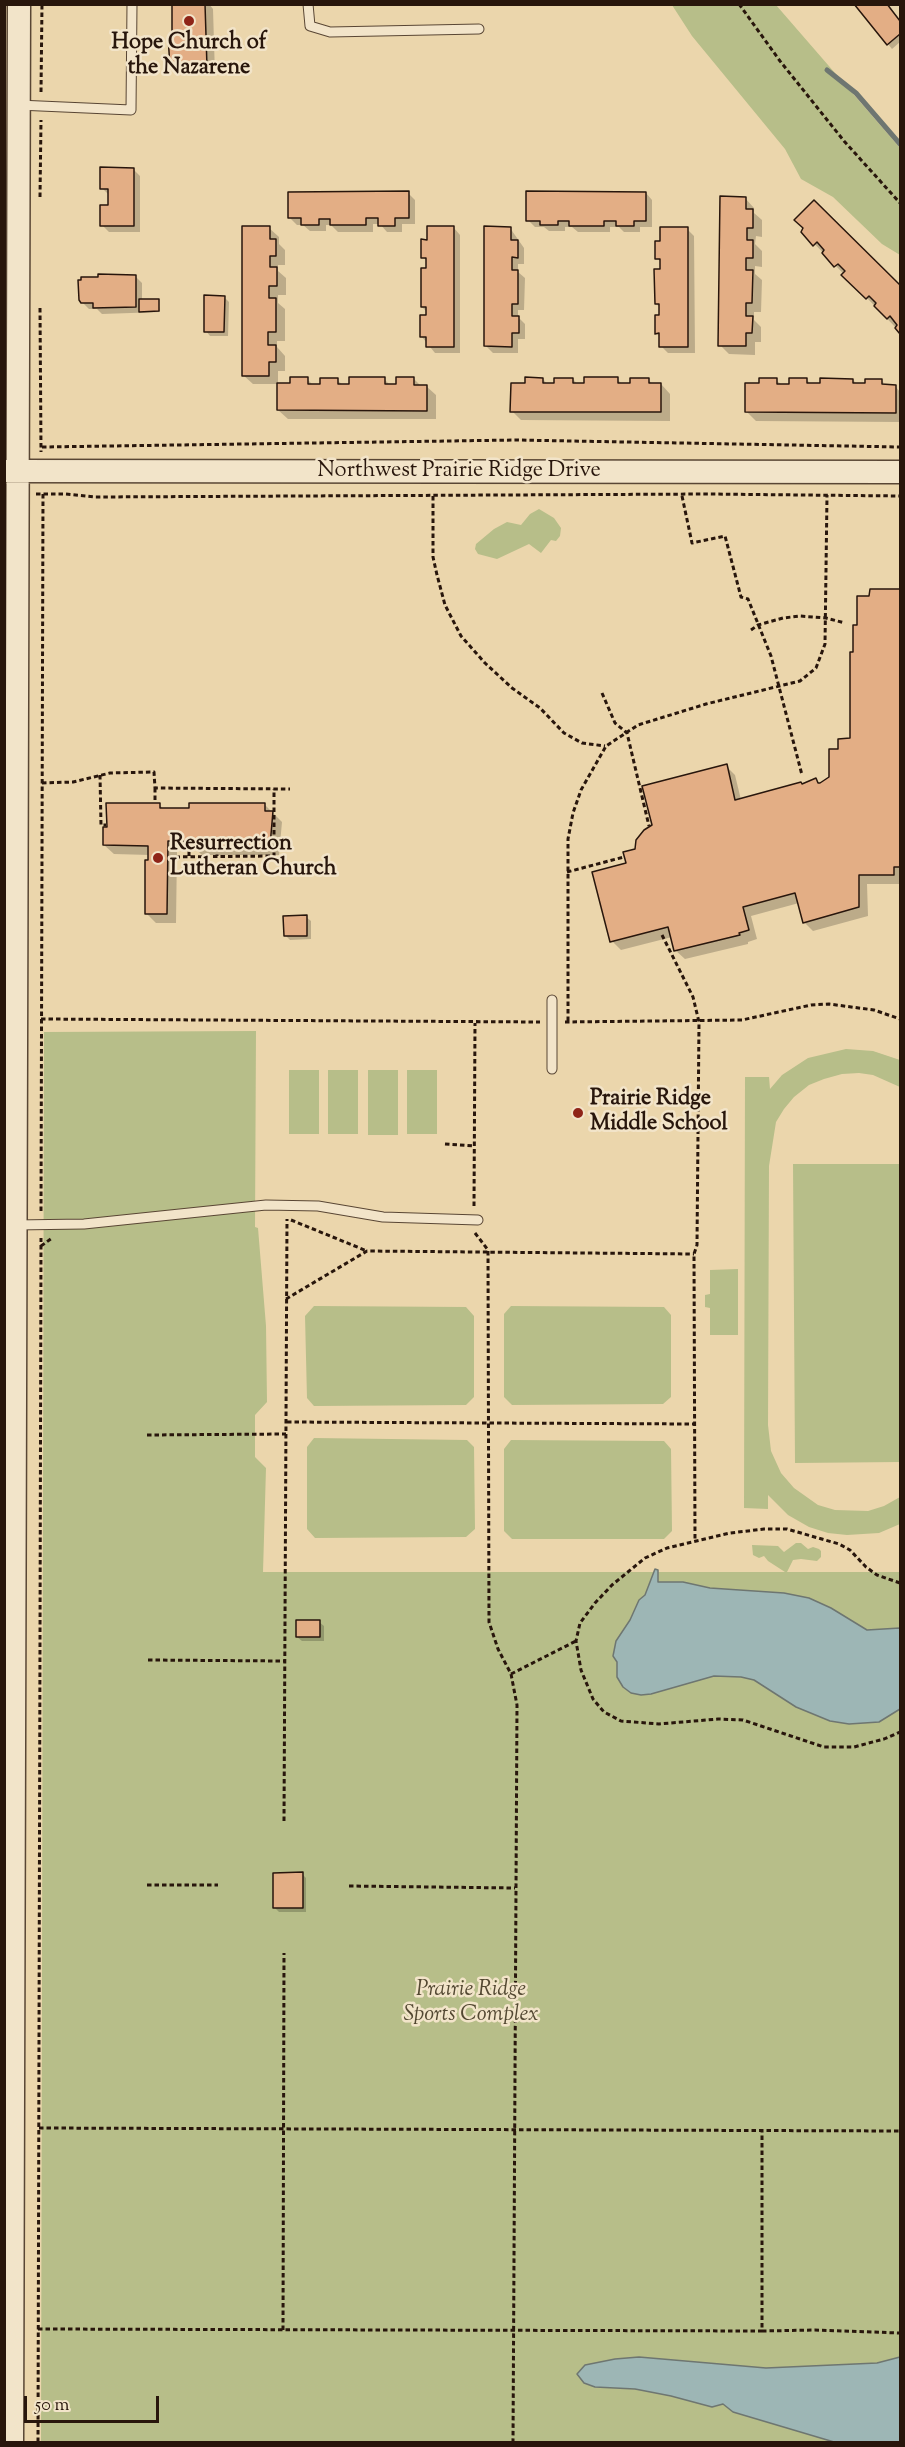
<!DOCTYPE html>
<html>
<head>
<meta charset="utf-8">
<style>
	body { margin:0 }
	#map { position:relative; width:905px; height:2447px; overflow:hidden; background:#ebd6ac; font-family:"Sorts Mill Goudy",serif }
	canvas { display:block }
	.frame { position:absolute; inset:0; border:6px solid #28160c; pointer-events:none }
	.scale { position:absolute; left:24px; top:2396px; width:135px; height:27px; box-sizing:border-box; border:3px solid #28160c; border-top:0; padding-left:8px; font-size:18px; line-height:21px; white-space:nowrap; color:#28160c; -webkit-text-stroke:4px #f2e4c9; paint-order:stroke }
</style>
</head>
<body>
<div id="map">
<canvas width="905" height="2447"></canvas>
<div class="frame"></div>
<div class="scale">50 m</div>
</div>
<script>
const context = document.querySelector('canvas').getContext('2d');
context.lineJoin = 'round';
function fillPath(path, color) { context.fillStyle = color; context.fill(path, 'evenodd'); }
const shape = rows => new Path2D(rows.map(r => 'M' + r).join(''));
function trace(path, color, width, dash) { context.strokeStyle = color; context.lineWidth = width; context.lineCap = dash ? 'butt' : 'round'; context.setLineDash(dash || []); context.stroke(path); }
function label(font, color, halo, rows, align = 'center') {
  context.font = font + ' "Sorts Mill Goudy",serif'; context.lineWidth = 5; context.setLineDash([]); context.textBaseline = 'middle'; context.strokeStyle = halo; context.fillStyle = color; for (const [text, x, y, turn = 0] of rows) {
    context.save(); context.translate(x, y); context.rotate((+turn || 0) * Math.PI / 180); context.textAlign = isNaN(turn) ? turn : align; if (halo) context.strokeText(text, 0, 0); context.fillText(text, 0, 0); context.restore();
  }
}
const green = shape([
	[672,5,776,5,900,148,900,255,882,244,833,197,801,179,785,149,692,36],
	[539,509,554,518,561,528,560,536,556,541,551,540,541,553,529,544,497,559,478,554,475,549,476,544,494,529,507,522,521,525,530,514],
	[256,1031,255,1227,258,1228,266,1326,267,1402,255,1415,255,1457,266,1468,263,1572,785,1572,768,1561,764,1556,759,1558,753,1555,752,1545,778,1546,784,1552,796,1543,801,1543,808,1549,813,1547,819,1549,821,1551,821,1557,817,1561,801,1559,793,1560,787,1572,900,1572,900,2442,41,2442,44,1032],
	[846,1049,873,1051,900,1060,900,1087,873,1075,859,1073,842,1074,824,1079,809,1085,794,1097,784,1109,776,1122,769,1166,768,1425,771,1451,781,1473,794,1488,818,1505,835,1510,868,1511,884,1506,900,1497,900,1524,879,1533,847,1535,828,1533,809,1527,788,1515,768,1495,768,1509,744,1508,745,1077,769,1077,770,1089,782,1075,808,1058],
	[289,1070,319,1070,319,1134,289,1134],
	[328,1070,358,1070,358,1134,328,1134],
	[368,1070,398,1070,398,1135,368,1135],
	[407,1070,437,1070,437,1134,407,1134],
	[793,1164,900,1164,900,1462,795,1463],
	[738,1269,738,1335,710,1335,710,1308,705,1307,705,1295,710,1294,710,1270],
	[314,1306,466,1307,474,1316,474,1397,466,1405,314,1406,307,1398,305,1316],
	[511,1306,664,1307,671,1315,671,1397,663,1404,512,1405,504,1397,504,1314],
	[314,1438,467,1440,474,1447,475,1529,466,1537,315,1538,307,1529,307,1447],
	[511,1440,664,1441,671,1449,672,1531,664,1539,512,1539,504,1531,504,1449]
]);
const water = shape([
	[655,1569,658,1570,658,1582,683,1582,710,1588,784,1593,809,1598,831,1608,867,1630,900,1628,900,1709,879,1722,849,1724,830,1721,796,1707,754,1680,741,1677,714,1676,651,1694,641,1695,631,1693,623,1687,617,1677,617,1662,613,1656,616,1641,630,1620,639,1600,645,1595,655,1569],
	[639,2357,766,2368,877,2363,900,2357,900,2442,834,2442,733,2412,723,2404,712,2407,671,2396,635,2389,595,2387,584,2383,577,2374,585,2365,615,2359,639,2357]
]);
const shadow = shape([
	[174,4,209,4,213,9,215,75,181,75,172,65],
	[886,4,900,22,900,42,892,49,888,44],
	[133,169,140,176,140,232,109,232,102,225,110,207,110,196,102,188],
	[408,193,415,200,415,224,402,224,402,232,387,232,380,224,373,224,373,232,338,232,331,225,326,225,326,231,310,231,303,225,297,225,290,218],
	[646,193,652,200,652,227,640,227,640,232,624,232,619,227,610,227,610,232,578,232,572,227,565,227,565,231,549,231,544,227,535,227,528,220],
	[745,198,754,208,754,213,762,220,762,237,756,236,755,244,762,251,762,267,755,266,755,274,762,280,761,312,754,312,754,320,761,327,761,342,755,342,755,355,729,354,720,345],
	[814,202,900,287,900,332,803,232],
	[269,228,279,237,279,244,285,250,285,265,278,265,278,271,286,278,286,295,278,295,278,303,285,309,285,341,277,341,277,347,285,356,285,371,278,371,278,384,253,384,243,375],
	[454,228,460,235,460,353,435,353,422,337,427,312,422,307,428,262,423,257,428,241],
	[510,228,524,248,524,264,518,264,518,272,525,278,524,310,518,310,518,317,525,324,525,339,518,339,518,353,493,353,486,346],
	[687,229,694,236,695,353,668,353,661,346,661,338,656,333,661,316,661,308,656,304,661,262,657,258],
	[135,276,142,283,142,301,158,301,160,312,102,314,97,309,89,309,82,302],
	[224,297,229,302,228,336,210,336,206,331],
	[307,379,314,386,321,386,337,380,343,385,384,379,391,386,398,386,414,379,421,386,426,386,436,395,436,419,288,419,278,410,291,385],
	[543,379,547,384,556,384,573,379,578,385,617,379,623,385,632,385,648,380,653,384,661,384,670,394,670,421,521,420,512,411,527,385],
	[776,380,782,385,790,385,807,380,812,385,853,380,858,385,882,381,887,386,895,386,900,392,900,422,756,421,747,412,760,384],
	[871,591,900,591,900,884,867,884,868,916,813,931,804,922,799,903,751,916,757,939,748,942,748,944,685,959,675,950,672,937,621,950,612,941,627,865,636,851,726,766,735,775,741,800,803,786,816,780,821,784,830,777,840,751,851,740,855,654,859,627,871,598],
	[159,804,164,810,265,805,282,822,279,855,202,855,197,850,177,850,176,923,156,923,147,914,150,855,114,854,104,845],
	[306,917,311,921,311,939,290,940,285,935],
	[319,1622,324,1626,324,1641,302,1641,297,1637],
	[302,1874,306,1878,306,1912,279,1912,275,1908]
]);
const stream = shape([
	[827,70,856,93,900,144]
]);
const building = shape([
	[172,4,205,4,207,67,170,66,168,37,172,37,172,4],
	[854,4,887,4,900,21,900,34,887,45,854,4],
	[100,167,134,168,134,226,100,226,100,205,108,205,108,189,100,189,100,167],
	[409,191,409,218,395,218,395,226,378,226,378,218,366,218,366,225,330,225,330,219,319,219,319,225,301,225,301,218,288,218,288,192,409,191],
	[526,191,646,192,646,221,634,221,634,226,616,226,616,221,604,221,604,226,569,226,569,221,558,221,558,225,540,225,540,221,526,221,526,191],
	[720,196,746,197,746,209,753,209,753,228,747,228,747,240,753,240,753,258,746,258,746,270,753,270,752,303,746,303,746,316,753,316,752,333,746,333,746,346,718,346,720,196],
	[814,200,900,285,900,334,895,328,897,325,890,316,887,319,874,306,876,303,869,296,866,299,841,275,845,271,838,264,834,267,822,253,824,250,817,242,813,246,801,232,803,228,794,220,814,200],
	[242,226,270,226,270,239,276,239,276,256,270,256,270,267,277,267,277,286,269,286,269,298,276,298,276,332,268,332,268,345,276,345,276,362,269,362,269,376,242,376,242,226],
	[427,226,454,226,454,347,426,347,426,337,420,337,420,315,426,315,426,307,421,307,421,268,426,268,426,258,421,258,421,239,427,240,427,226],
	[484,226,511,227,511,240,518,240,518,258,512,257,512,270,518,270,518,304,512,304,512,316,519,316,519,333,512,333,512,347,484,346,484,226],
	[660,227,688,227,688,347,659,347,659,333,655,334,655,315,659,315,659,304,655,304,654,269,660,269,660,259,655,259,655,241,660,241,660,227],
	[98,274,136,275,136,307,93,308,93,303,81,303,79,300,78,280,81,280,81,277,98,277,98,274],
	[204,295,225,296,224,332,204,332,204,295],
	[139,299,159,299,159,311,139,312,139,299],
	[290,377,308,377,308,384,320,384,320,378,338,378,338,384,349,384,349,377,385,377,385,384,396,384,396,377,414,377,414,385,427,385,427,411,277,410,277,383,290,383,290,377],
	[525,377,543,378,543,383,554,383,554,378,573,378,573,383,584,383,584,377,618,377,618,383,630,383,630,378,649,378,649,383,661,383,661,412,510,412,511,383,525,383,525,377],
	[759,378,777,378,777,384,789,384,789,378,807,378,807,383,820,383,820,378,853,379,853,383,865,383,865,379,882,379,882,384,896,385,896,413,745,412,745,383,759,383,759,378],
	[870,589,900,589,900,867,894,867,894,875,859,875,859,907,803,923,795,893,743,907,749,930,739,933,740,935,674,951,668,927,610,942,592,872,626,863,623,852,635,849,636,840,644,830,652,825,642,786,727,764,735,800,801,782,802,784,816,778,818,783,820,783,829,777,829,749,838,749,838,739,850,738,850,652,853,652,853,625,857,625,857,596,869,596,870,589],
	[106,803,160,803,160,808,189,808,189,803,265,803,265,811,273,811,270,846,192,847,192,841,168,841,167,914,145,914,145,860,148,860,148,846,103,845,103,827,107,827,106,803],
	[307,915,307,936,284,936,283,916,307,915],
	[296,1620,320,1620,320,1637,296,1637,296,1620],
	[303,1872,303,1908,273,1908,273,1873,303,1872]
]);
const path = shape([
	[739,4,780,61,844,141,900,203],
	[41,92,42,4],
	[40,197,41,120],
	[40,308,41,452],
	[42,447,516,440,900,447],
	[36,494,65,494,95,497,707,494,900,496],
	[433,496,433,557,437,575,445,605,461,636,485,663,512,688,540,708,564,733,582,743,605,746],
	[682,496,692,543,725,536,741,597,748,599,771,656,802,775],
	[751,630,758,625,783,618,800,616,826,618,845,623],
	[602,693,615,723,627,733,649,826],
	[100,775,101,825,106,825],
	[42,783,73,782,110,773,154,772,155,788,290,789],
	[155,788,155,803],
	[217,847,217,856],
	[189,856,189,841],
	[168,857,274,856,274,789],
	[567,872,624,857],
	[662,935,693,997,699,1022,697,1245,694,1254,695,1541],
	[41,1019,540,1022],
	[568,1021,568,839,573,813,581,790,606,746,638,725,706,704,800,681,816,668,825,644,827,495],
	[565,1022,742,1020,811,1005,829,1004,874,1010,900,1019],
	[445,1144,474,1146],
	[474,1206,475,1023],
	[41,1211,43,491],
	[291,1220,367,1251],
	[475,1233,488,1250,489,1622,498,1649,511,1674,517,1705,513,2442],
	[41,1246,52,1238],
	[286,1299,367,1251,694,1254],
	[287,1422,695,1424],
	[147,1435,286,1434],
	[900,1583,877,1575,866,1567,850,1550,839,1544,787,1529,764,1529,730,1533,667,1548,645,1558,612,1585,595,1603,580,1623,576,1641,581,1670,593,1699,604,1712,621,1721,659,1724,718,1719,743,1720,824,1747,854,1747,884,1739,900,1732],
	[148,1660,285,1661],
	[511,1674,576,1641],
	[284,1821,287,1219],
	[147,1885,218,1885],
	[349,1886,515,1888],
	[39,2128,900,2131],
	[38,2329,762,2331,762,2131],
	[283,2330,284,1953],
	[762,2331,815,2330,900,2333],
	[38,2442,41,1238]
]);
const service = shape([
	[308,4,310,26,330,32,479,29],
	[18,105,131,110,132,4],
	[552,1000,552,1069],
	[15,1225,84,1224,266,1205,318,1206,383,1217,478,1220]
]);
const tertiary = shape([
	[5,471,900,472],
	[12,2442,19,4]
]);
const markers = [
	[189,21,6,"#8f2418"],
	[158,858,6,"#8f2418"],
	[578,1113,6,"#8f2418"]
];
const poiNames = [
	["Hope Church of",189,44,"center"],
	["the Nazarene",189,69,"center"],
	["Resurrection",170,845],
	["Lutheran Church",170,870],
	["Prairie Ridge",590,1100],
	["Middle School",590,1125]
];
const streetNames = [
	["Northwest Prairie Ridge Drive",459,472]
];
const parkNames = [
	["Prairie Ridge",471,1991],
	["Sports Complex",471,2016]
];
fillPath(green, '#b7be89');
fillPath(water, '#9db6b5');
trace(water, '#6e7671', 1.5);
fillPath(shadow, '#0003');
trace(stream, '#6e7671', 5);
fillPath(building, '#e3ae85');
trace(building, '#28160c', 1.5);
trace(service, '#594634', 11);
trace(tertiary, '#594634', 25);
trace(path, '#28160c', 3, [4.5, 3]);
trace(service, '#f2e4c9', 9);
trace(tertiary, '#f2e4c9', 22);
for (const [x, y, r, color] of markers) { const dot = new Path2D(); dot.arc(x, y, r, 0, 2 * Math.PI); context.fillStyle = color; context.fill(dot); trace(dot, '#f2e4c9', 2); }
label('bold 22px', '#28160c', '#f2e4c9', poiNames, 'left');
label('22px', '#28160c', '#f2e4c9', streetNames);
label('italic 22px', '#534832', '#f2e4c9', parkNames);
</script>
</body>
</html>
